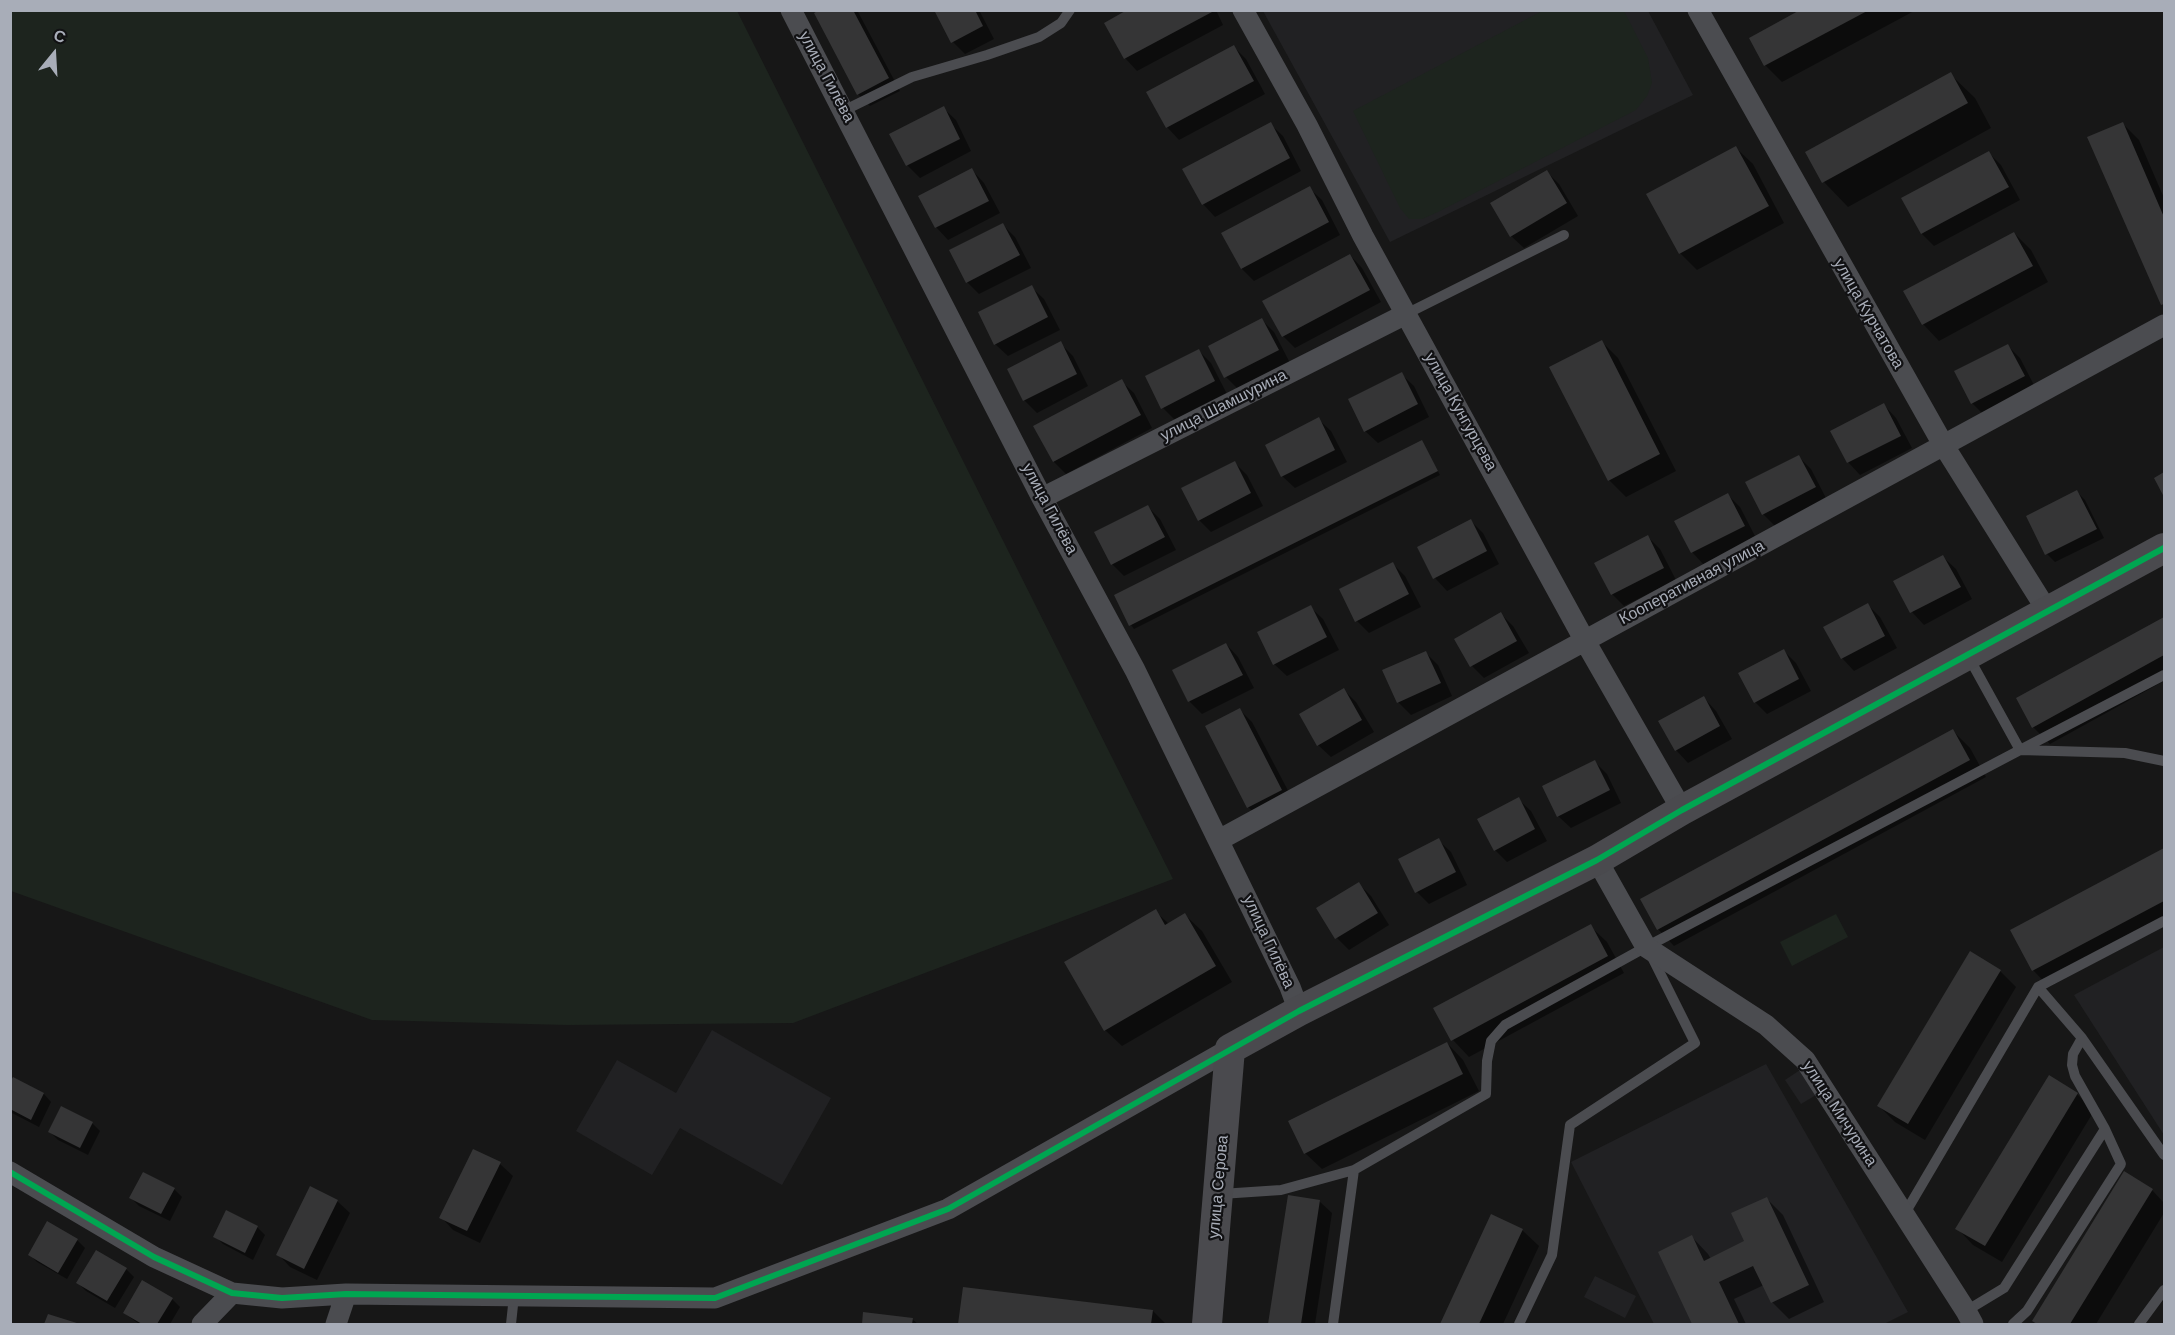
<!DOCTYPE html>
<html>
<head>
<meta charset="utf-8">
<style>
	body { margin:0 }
	#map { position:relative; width:2175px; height:1335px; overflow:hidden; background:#171717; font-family:"DM Sans",sans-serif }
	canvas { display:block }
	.frame { position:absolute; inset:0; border:12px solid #a8adb8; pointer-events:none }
	.north { position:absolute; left:24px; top:24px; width:60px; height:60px; -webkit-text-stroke:4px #111113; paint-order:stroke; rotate:18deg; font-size:16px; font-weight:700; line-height:24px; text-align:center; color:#a8adb8 }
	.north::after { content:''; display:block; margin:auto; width:21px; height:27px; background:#a8adb8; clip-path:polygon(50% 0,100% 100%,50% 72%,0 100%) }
</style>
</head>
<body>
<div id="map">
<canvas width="2175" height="1335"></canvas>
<div class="frame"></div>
<div class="north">С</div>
</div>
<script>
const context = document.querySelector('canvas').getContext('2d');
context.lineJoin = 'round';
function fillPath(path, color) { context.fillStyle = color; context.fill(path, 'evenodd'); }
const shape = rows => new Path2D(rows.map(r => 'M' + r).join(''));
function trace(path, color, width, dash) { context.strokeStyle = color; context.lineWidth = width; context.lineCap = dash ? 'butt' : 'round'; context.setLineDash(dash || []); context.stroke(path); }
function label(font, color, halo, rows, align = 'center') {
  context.font = font + ' "DM Sans",sans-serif'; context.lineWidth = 4.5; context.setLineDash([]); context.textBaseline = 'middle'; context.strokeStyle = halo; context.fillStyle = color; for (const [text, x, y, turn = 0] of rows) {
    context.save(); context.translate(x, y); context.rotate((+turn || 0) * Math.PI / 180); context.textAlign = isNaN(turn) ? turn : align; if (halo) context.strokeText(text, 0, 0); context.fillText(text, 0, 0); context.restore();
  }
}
const built = shape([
	[1263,11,1648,11,1693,95,1390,242],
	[2164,947,2164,1135,2074,995],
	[712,1030,831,1098,782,1185,680,1128,652,1175,576,1131,617,1060,676,1093],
	[1766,1064,1908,1312,1884,1324,1654,1324,1571,1162],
	[1800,1070,1816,1095,1801,1104,1785,1080],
	[1595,1276,1636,1296,1625,1318,1584,1297]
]);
const green = shape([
	[11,10,737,11,1173,879,793,1023,567,1025,372,1020,11,891],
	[1542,11,1624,11,1648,58,1652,83,1647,96,1636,110,1438,212,1422,219,1409,219,1400,208,1353,111],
	[1836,914,1848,937,1792,966,1780,942]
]);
const shadow = shape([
	[822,10,857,10,900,91,870,106,858,94],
	[936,10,979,10,994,39,965,54,953,42],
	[1131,10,1216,10,1223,25,1137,71,1125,58],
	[1804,10,1916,10,1782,82,1765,65,1751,38],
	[1234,47,1246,59,1265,94,1179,140,1167,127],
	[1950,74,1975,98,1991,128,1848,207,1824,182,1807,153],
	[943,108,956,120,971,151,920,178,907,165],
	[2122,123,2139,140,2164,198,2164,307,2089,138],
	[1270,124,1283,136,1301,171,1215,217,1203,204],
	[1736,148,1753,164,1784,223,1697,270,1680,253],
	[1989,153,2001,165,2020,200,1934,246,1922,234],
	[972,170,984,183,1000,213,948,240,936,227],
	[1547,172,1559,184,1578,216,1524,248,1511,236],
	[1309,188,1322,200,1340,235,1254,281,1242,269,1223,234],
	[1003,225,1015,237,1031,268,979,294,967,282],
	[2014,233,2031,250,2048,282,1939,341,1923,324],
	[1350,255,1362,268,1381,302,1295,348,1283,336],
	[1031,287,1044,299,1060,330,1008,356,995,344],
	[1262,320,1274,332,1290,363,1238,389,1226,377],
	[1602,342,1618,358,1676,471,1626,497,1609,480],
	[1060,343,1073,356,1088,386,1037,413,1024,400,1009,370],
	[2008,346,2020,358,2036,389,1984,415,1972,403],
	[1199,351,1211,363,1227,394,1175,420,1163,408],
	[1401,374,1414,386,1429,417,1378,443,1365,431],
	[1121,381,1134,393,1152,428,1066,474,1054,462,1035,427],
	[1884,405,1896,418,1912,448,1860,475,1848,462],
	[1318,419,1331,431,1347,462,1295,488,1282,476],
	[1422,442,1440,475,1134,629,1131,625],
	[1799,457,1811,469,1827,500,1775,526,1763,514],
	[1235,463,1247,475,1263,506,1211,532,1199,520],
	[2077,492,2085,500,2104,538,2055,562,2047,554],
	[1728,495,1740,507,1756,538,1704,565,1692,552],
	[1148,507,1160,519,1176,550,1124,576,1112,564],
	[1471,521,1483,533,1499,564,1447,591,1435,578,1419,547],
	[1648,537,1660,549,1676,580,1624,606,1612,594],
	[1943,557,1956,569,1972,599,1924,625,1912,612,1895,582],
	[1393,564,1405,576,1421,607,1369,633,1357,621],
	[1868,605,1880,617,1897,648,1854,671,1842,658],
	[1310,607,1323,619,1339,650,1287,676,1274,664],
	[1501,614,1513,626,1529,653,1484,678,1472,666,1456,639],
	[2164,618,2164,681,2050,744,2033,727,2018,699],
	[1226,644,1238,657,1254,688,1202,714,1190,702,1174,671],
	[1784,651,1796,663,1811,691,1767,714,1755,702],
	[1425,652,1438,665,1452,696,1411,715,1398,702,1384,671],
	[1344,690,1356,702,1374,732,1331,757,1318,745],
	[1704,698,1716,711,1732,739,1688,763,1676,750,1660,722],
	[1240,710,1252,722,1294,802,1261,819,1248,807],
	[1953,731,1970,748,1986,777,1674,946,1658,929],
	[1594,761,1607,774,1621,803,1571,828,1558,816],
	[1518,799,1531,811,1547,841,1507,862,1495,850],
	[1438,840,1451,852,1467,885,1429,904,1417,892],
	[2164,850,2164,926,2049,987,2033,970,2012,931],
	[1359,884,1371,896,1389,925,1349,950,1337,938],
	[1155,911,1169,924,1185,915,1202,931,1232,982,1122,1046,1105,1030],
	[1590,926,1607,942,1624,973,1469,1057,1453,1040,1436,1009],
	[2000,971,2016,987,1925,1140,1895,1122,1879,1106],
	[1447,1043,1463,1060,1479,1091,1322,1169,1305,1153],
	[2049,1077,2077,1094,2094,1111,2002,1262,1973,1245,1957,1228],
	[13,1079,44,1094,51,1102,39,1127,10,1112,10,1085],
	[92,1123,100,1131,88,1155,58,1140,50,1132],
	[500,1164,513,1176,480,1243,453,1230,441,1217],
	[174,1189,182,1197,170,1221,139,1206,131,1198],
	[2152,1190,2164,1203,2164,1213,2096,1324,2037,1324,2034,1321],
	[1289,1196,1319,1201,1332,1213,1315,1324,1270,1324],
	[1766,1198,1783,1215,1824,1302,1789,1319,1772,1302,1764,1285,1734,1299,1746,1324,1694,1324,1660,1252,1692,1237,1708,1254,1711,1259,1746,1242],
	[337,1201,350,1213,317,1280,290,1267,278,1254],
	[1492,1216,1522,1230,1539,1246,1503,1324,1441,1324],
	[257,1227,265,1235,253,1260,223,1244,215,1236],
	[77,1240,85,1248,67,1279,37,1262,29,1254],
	[126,1269,134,1277,115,1308,86,1291,78,1283],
	[964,1288,1153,1311,1166,1324,959,1324],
	[172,1299,180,1307,170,1324,139,1324,124,1313],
	[865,1313,912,1319,918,1324,863,1324]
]);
const building = shape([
	[819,10,853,10,889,78,857,95,814,13],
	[934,10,975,10,983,26,951,43],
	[1127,10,1211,10,1212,12,1124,59,1104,23],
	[1800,10,1869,10,1764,66,1749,38],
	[1234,45,1254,81,1166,128,1146,92],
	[1951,72,1968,103,1822,183,1805,152],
	[944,106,960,139,906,166,889,134],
	[1271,122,1290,158,1202,205,1182,169],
	[2123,122,2164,217,2164,304,2161,305,2087,137],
	[1736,146,1769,206,1679,254,1646,194],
	[1989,151,2009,187,1921,234,1901,198],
	[972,168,989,201,935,228,918,196],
	[1547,170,1567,203,1510,237,1490,203],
	[1310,186,1329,222,1241,269,1221,233],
	[1003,223,1020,255,966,283,949,250],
	[2014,232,2033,266,1922,325,1903,291],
	[1350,254,1370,290,1282,337,1262,301],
	[1032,285,1048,317,994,345,978,312],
	[1262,318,1279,350,1224,378,1208,346],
	[1602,340,1660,454,1608,481,1549,367],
	[1061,341,1077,374,1023,401,1007,369],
	[2008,344,2025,376,1971,404,1954,371],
	[1199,349,1215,381,1161,409,1145,376],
	[1402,372,1418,404,1364,432,1348,399],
	[1122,379,1141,415,1053,462,1033,426],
	[1884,403,1901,436,1847,463,1830,431],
	[1319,417,1335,450,1281,477,1265,445],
	[1422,440,1438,471,1129,626,1114,595],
	[1799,455,1816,487,1762,515,1745,482],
	[1235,461,1251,493,1198,521,1181,488],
	[2164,472,2164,497,2154,478],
	[2077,490,2097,529,2045,555,2026,516],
	[1728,493,1745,526,1691,553,1674,521],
	[1148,505,1165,537,1111,565,1094,532],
	[1471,519,1487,551,1433,579,1417,547],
	[1648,535,1664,568,1611,595,1594,563],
	[1943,555,1961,587,1910,613,1893,581],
	[1393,562,1409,594,1355,622,1339,589],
	[1868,603,1885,636,1841,659,1823,627],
	[1311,605,1327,637,1273,665,1257,632],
	[1501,612,1517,641,1470,667,1454,639],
	[2164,617,2164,655,2032,728,2016,698],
	[1226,643,1243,675,1188,702,1172,670],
	[1784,649,1799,679,1754,703,1738,673],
	[1426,651,1441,683,1397,703,1382,670],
	[1344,688,1362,720,1317,746,1299,714],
	[1704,696,1720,726,1675,751,1658,721],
	[1240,708,1282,790,1247,808,1205,726],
	[1953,729,1970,760,1657,930,1640,899],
	[1595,760,1610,790,1557,817,1542,786],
	[1519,797,1535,829,1494,851,1477,819],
	[1439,838,1456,872,1415,893,1398,859],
	[2164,848,2164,901,2032,971,2010,930],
	[1359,882,1378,913,1335,939,1316,908],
	[1156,909,1165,925,1185,913,1216,966,1104,1031,1064,962],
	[1591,924,1608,956,1451,1041,1433,1008],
	[1970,951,2001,970,1908,1124,1877,1106],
	[1447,1042,1463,1074,1304,1154,1288,1121],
	[2049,1075,2078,1093,1985,1246,1955,1229],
	[13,1077,44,1093,31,1120,10,1109,10,1082],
	[61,1106,93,1122,80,1148,48,1132],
	[473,1149,501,1162,467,1231,439,1218],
	[2124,1171,2153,1189,2070,1324,2037,1324,2032,1321],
	[143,1172,175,1188,161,1214,129,1198],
	[310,1186,338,1200,304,1269,276,1255],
	[1288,1195,1320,1200,1301,1324,1268,1324],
	[1767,1197,1809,1285,1771,1303,1753,1266,1719,1282,1739,1324,1692,1324,1658,1252,1692,1235,1704,1261,1744,1241,1731,1213],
	[226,1210,258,1226,245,1253,213,1237],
	[1491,1214,1523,1229,1479,1324,1440,1324],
	[47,1221,78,1239,58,1273,28,1255],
	[96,1250,127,1268,107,1301,76,1283],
	[142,1280,173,1298,157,1324,142,1324,123,1313],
	[963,1287,1153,1310,1151,1324,958,1324],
	[863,1312,913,1318,912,1324,862,1324],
	[48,1314,80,1324,44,1324]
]);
const service = shape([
	[843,111,912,77,987,55,1039,37,1061,23,1070,10],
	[1406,314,1564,235],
	[1968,656,2020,750,2164,675],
	[2082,1038,2164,1155],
	[1221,1194,1281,1190,1354,1170,1486,1094,1487,1061,1491,1041,1505,1025,1646,947,2020,750,2125,753,2164,761],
	[1904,1215,2038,987,2164,921],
	[1966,1311,2004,1288,2105,1129,2075,1076,2072,1065,2073,1054,2082,1038,2038,987],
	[511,1324,514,1296],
	[1333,1324,1354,1170],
	[1519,1324,1552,1255,1570,1125,1695,1043,1651,955],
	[2013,1324,2027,1311,2121,1164,2105,1129],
	[2139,1324,2164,1290]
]);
const minor = shape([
	[791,10,1042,498,1135,670,1290,987,1299,1011],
	[1243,10,1307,125,1363,236,1585,641,1682,810],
	[1698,10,1944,446,2048,612],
	[1042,498,1406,314],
	[1219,840,2164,325],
	[1597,860,1646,947,1766,1025,1805,1060,1966,1311,1973,1324],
	[10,1172,154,1257,232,1293,282,1298,346,1294,715,1298,948,1209,1230,1049],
	[202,1324,232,1293],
	[336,1324,346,1294]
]);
const secondary = shape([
	[1207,1324,1230,1049,1299,1011,1597,860,1682,810,2164,548]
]);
const bus1 = shape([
	[10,1172,154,1257,232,1293,282,1298,346,1294,715,1298,948,1209,1299,1011,1597,860,1682,810,2164,548]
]);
const streetNames = [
	["улица Гилёва",826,77,62],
	["улица Курчатова",1868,314,60],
	["улица Шамшурина",1224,406,-27],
	["улица Кунгурцева",1460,412,61],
	["улица Гилёва",1049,509,62],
	["Кооперативная улица",1692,583,-28],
	["улица Гилёва",1268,942,65],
	["улица Мичурина",1839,1114,57],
	["улица Серова",1219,1187,-85]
];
fillPath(built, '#212123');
fillPath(green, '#1d241e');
fillPath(shadow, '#0007');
fillPath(building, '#353536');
trace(service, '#4b4c50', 10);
trace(minor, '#4b4c50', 21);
trace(secondary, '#4a4a4e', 30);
trace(bus1, '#00a651', 6);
label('16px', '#a8adb8', '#111113', streetNames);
</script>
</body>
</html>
